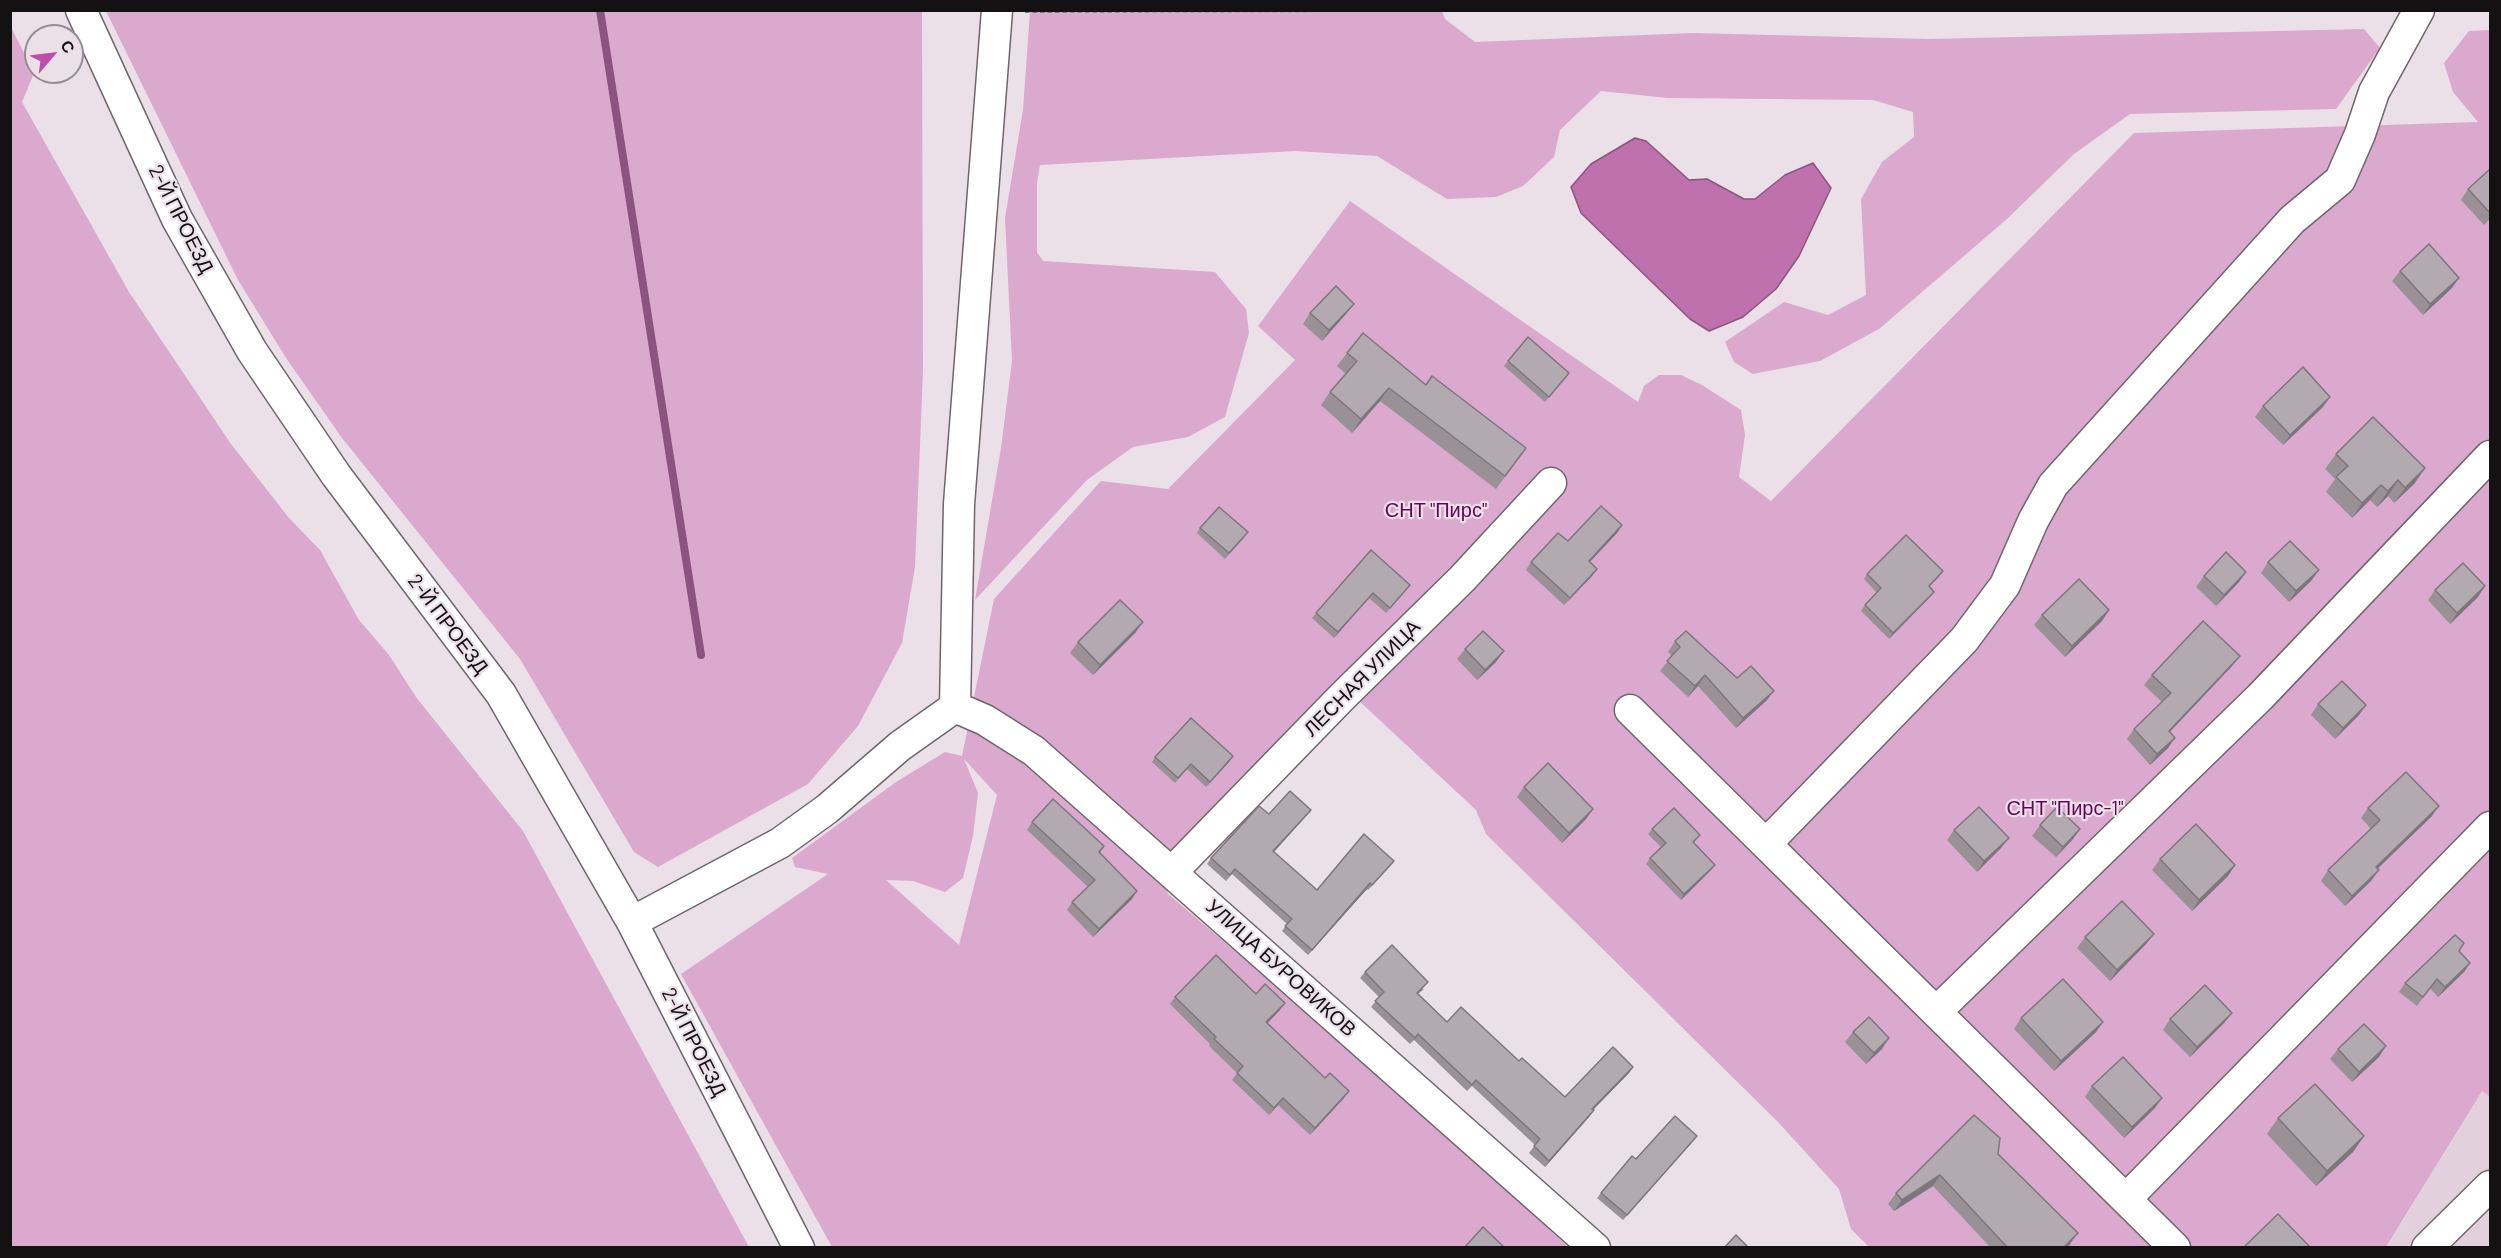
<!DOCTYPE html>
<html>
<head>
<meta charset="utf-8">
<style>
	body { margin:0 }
	#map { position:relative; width:2501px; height:1258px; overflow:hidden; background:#ebe0e8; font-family:Barlow,sans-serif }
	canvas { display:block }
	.frame { position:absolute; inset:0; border:12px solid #141113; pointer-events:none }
	.north { position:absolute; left:24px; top:24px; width:60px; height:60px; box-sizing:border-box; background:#ebe0e8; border:2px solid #958d93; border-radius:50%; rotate:62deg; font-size:16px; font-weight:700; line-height:24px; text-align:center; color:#141113 }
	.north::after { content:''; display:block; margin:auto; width:21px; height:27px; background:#be4ca8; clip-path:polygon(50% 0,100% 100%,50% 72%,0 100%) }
</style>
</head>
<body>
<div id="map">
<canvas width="2501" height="1258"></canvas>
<div class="frame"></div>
<div class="north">С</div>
</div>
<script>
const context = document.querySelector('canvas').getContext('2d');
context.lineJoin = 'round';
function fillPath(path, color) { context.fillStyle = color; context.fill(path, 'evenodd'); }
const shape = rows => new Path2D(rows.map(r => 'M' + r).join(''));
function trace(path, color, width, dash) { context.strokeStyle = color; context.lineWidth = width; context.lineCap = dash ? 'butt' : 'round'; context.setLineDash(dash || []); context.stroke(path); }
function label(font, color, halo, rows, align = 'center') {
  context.font = font + ' Barlow,sans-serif'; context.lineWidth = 4.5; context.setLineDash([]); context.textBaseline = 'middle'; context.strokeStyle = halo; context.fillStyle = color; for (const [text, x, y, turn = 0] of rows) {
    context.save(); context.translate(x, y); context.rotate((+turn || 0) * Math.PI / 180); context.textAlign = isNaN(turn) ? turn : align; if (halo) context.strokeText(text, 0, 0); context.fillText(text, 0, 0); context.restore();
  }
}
const built = shape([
	[2482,1090,2490,1097,2490,1247,2386,1248]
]);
const green = shape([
	[106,11,922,11,923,371,915,567,902,643,858,726,808,784,658,867,634,852,520,659,342,438,286,358,238,280],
	[1030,11,1442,11,1445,19,1475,42,1693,33,1928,39,2364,29,2380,48,2336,109,2130,114,2074,154,2007,219,1879,329,1820,361,1753,374,1734,362,1725,342,1784,302,1828,315,1866,295,1861,199,1882,162,1914,137,1913,112,1873,100,1668,98,1601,91,1560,130,1554,157,1523,186,1496,197,1447,199,1377,156,1295,151,1040,165,1037,183,1037,252,1043,261,1215,272,1246,309,1249,333,1225,417,1188,437,1133,447,1087,480,975,600,1001,448,1012,361,1005,218,1023,110],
	[11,27,34,73,22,102,129,292,231,444,289,518,320,550,359,620,389,655,416,697,523,831,749,1247,11,1247],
	[2490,30,2490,1097,2482,1091,2386,1247,1869,1247,1851,1229,1839,1189,1778,1122,1486,834,1476,810,1356,698,1167,893,1406,1097,1568,1247,832,1247,681,974,828,874,795,867,792,858,896,782,945,752,962,756,994,599,1101,481,1168,489,1295,360,1258,326,1350,201,1638,402,1644,386,1659,375,1681,375,1702,385,1741,410,1745,435,1739,477,1771,501,2134,133,2478,122,2453,92,2444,63,2469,31],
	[964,759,997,795,959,945,886,880,913,881,945,892,963,878,973,836,978,793]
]);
const water = shape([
	[1635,138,1646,141,1689,180,1707,179,1744,199,1755,199,1785,175,1813,163,1831,188,1799,256,1776,289,1743,317,1709,331,1690,319,1581,213,1571,187,1591,164,1635,138]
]);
const stream = shape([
	[600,10,701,655]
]);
const path = shape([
	[1025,11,1351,10]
]);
const minor = shape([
	[81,10,177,219,252,351,336,475,501,694,632,922,799,1248],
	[955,707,985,720,1034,751,1595,1248],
	[955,707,959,504,997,10],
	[1630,710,2175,1248],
	[1767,843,1964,640,2005,585,2033,521,2053,485,2292,220,2340,180,2360,134,2374,92,2419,10],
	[1172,872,1341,698,1462,579,1551,483],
	[632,922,780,843,827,809,900,746,955,707],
	[1937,1011,2260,697,2490,456],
	[2126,1199,2490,827],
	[2427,1248,2490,1186]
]);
const wall = shape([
	[2490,169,2490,219,2484,225,2461,200,2468,189],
	[2400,271,2452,288,2423,315,2392,281],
	[1310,313,1346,314,1322,341,1303,324],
	[1347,353,1426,385,1526,448,1496,489,1380,401,1352,433,1321,405,1330,392,1346,374,1337,366],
	[1508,361,1569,373,1545,402,1504,366],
	[2263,406,2323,407,2283,445,2255,417],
	[2336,454,2425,468,2414,484,2394,503,2388,496,2377,507,2370,500,2352,518,2326,492,2335,479,2325,469],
	[1622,525,1617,533,1590,562,1597,569,1592,576,1564,605,1526,570,1531,562,1568,541],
	[1200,528,1244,538,1225,559,1197,533],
	[1371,550,1406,590,1386,613,1369,598,1334,638,1312,618],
	[2268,562,2319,570,2311,581,2289,602,2261,573],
	[1943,571,1939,577,1929,587,1934,592,1930,597,1889,639,1861,611,1865,605,1877,593,1864,579,1867,574],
	[2246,572,2239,582,2216,606,2196,587,2204,576],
	[2435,590,2478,597,2450,624,2428,600],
	[2109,610,2102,621,2065,657,2034,625,2042,615],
	[1143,622,1135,633,1093,675,1070,653,1078,642],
	[1675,641,1737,678,1774,691,1766,701,1736,728,1698,686,1688,697,1660,671,1672,656,1668,652],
	[1465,649,1496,662,1477,680,1457,659],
	[2240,656,2232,666,2170,732,2168,748,2150,765,2127,739,2134,729,2162,702,2144,685,2152,675],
	[2318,704,2366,705,2359,715,2335,739,2311,715],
	[1155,757,1229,762,1206,787,1187,769,1175,783,1152,762],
	[1524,787,1593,809,1586,819,1562,843,1517,797],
	[2368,808,2432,816,2377,869,2371,881,2345,906,2321,881,2328,870,2371,829,2361,818],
	[1269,814,1307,815,1274,852,1317,890,1390,866,1368,890,1367,889,1308,955,1282,931,1287,924,1232,874,1226,881,1207,864,1211,858],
	[1032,822,1104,846,1100,853,1132,899,1093,937,1067,910,1072,902,1088,887,1027,830],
	[2040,825,2080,829,2073,839,2056,857,2032,836],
	[1652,829,1696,840,1694,843,1715,865,1711,870,1681,900,1646,864,1650,858,1661,847,1648,834],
	[1954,830,2001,848,1977,872,1947,840],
	[2160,859,2235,865,2228,876,2192,911,2152,870],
	[2085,937,2146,944,2110,981,2077,948],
	[2459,951,2470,963,2464,972,2438,997,2430,988,2417,1006,2399,992,2405,983],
	[1365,972,1424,989,1418,994,1447,1022,1519,1061,1565,1097,1633,1067,1629,1073,1593,1110,1589,1117,1545,1167,1529,1153,1535,1145,1472,1086,1467,1091,1414,1040,1410,1044,1371,1007,1379,997,1360,978],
	[1256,994,1280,1010,1267,1023,1325,1078,1349,1091,1344,1098,1310,1135,1278,1105,1269,1115,1232,1080,1237,1073,1209,1046,1210,1044,1170,1004,1175,997],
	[2232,1013,2224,1023,2190,1057,2163,1030,2170,1019],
	[2021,1018,2103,1022,2096,1032,2054,1071,2014,1029],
	[1853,1032,1882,1049,1866,1064,1845,1042],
	[2338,1049,2379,1057,2352,1082,2330,1059],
	[2092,1086,2155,1108,2124,1138,2085,1097],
	[1974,1115,1998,1154,2071,1244,2067,1248,1991,1248,1933,1186,1894,1211,1888,1204,1896,1193],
	[2278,1118,2364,1136,2353,1152,2316,1186,2267,1134],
	[1693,1141,1623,1220,1597,1198,1601,1193]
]);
const shadedWall = shape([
	[2459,278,2452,288,2423,315,2430,304],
	[1354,304,1346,314,1322,341,1329,330],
	[1389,388,1380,401,1352,433,1361,419],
	[2330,397,2323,407,2283,445,2290,435],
	[2425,468,2414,484,2394,503,2405,488],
	[2398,480,2388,496,2377,507,2388,491],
	[2381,485,2370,500,2352,518,2362,503],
	[1622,525,1617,533,1584,568,1589,561],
	[1597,569,1592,576,1564,605,1570,598],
	[2319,570,2311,581,2289,602,2296,591],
	[2246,572,2239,582,2216,606,2224,595],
	[2485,586,2478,597,2450,624,2457,613],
	[1934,592,1930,597,1889,639,1893,633],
	[1373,593,1369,598,1334,638,1338,632],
	[2109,610,2102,621,2065,657,2072,646],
	[1143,622,1135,633,1093,675,1100,665],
	[1504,651,1496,662,1477,680,1485,670],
	[2240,656,2232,666,2161,741,2169,731],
	[1705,675,1698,686,1688,697,1695,686],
	[1774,691,1766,701,1736,728,1743,718],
	[2366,705,2359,715,2335,739,2343,728],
	[2175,738,2168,748,2150,765,2157,754],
	[1233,756,1229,762,1206,787,1210,782],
	[2439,806,2432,816,2368,878,2376,867],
	[1593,809,1586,819,1562,843,1569,833],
	[1311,810,1307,815,1270,856,1273,851],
	[2080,829,2073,839,2056,857,2063,847],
	[2009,838,2001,848,1977,872,1984,861],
	[1394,861,1390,866,1368,890,1372,885],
	[1715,865,1711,870,1681,900,1684,894],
	[2235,865,2228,876,2192,911,2199,900],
	[2379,870,2371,881,2345,906,2352,896],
	[1370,883,1367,889,1308,955,1312,950],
	[1137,891,1132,899,1093,937,1099,929],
	[2154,934,2146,944,2110,981,2117,970],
	[2470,963,2464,972,2438,997,2445,987],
	[1285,1003,1280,1010,1261,1030,1266,1022],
	[2232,1013,2224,1023,2190,1057,2197,1047],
	[2103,1022,2096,1032,2054,1071,2061,1061],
	[1889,1038,1882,1049,1866,1064,1874,1053],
	[2386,1046,2379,1057,2352,1082,2359,1072],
	[1633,1067,1629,1073,1588,1115,1592,1109],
	[1349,1091,1344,1098,1310,1135,1315,1128],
	[1283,1098,1278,1105,1269,1115,1274,1108],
	[2162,1098,2155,1108,2124,1138,2132,1127],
	[1594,1110,1589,1117,1545,1167,1549,1161],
	[1697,1136,1693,1141,1623,1220,1627,1215],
	[2364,1136,2353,1152,2316,1186,2327,1171],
	[1940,1175,1933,1186,1894,1211,1902,1200],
	[2078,1233,2067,1248,2063,1248]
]);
const building = shape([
	[2490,169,2490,213,2468,189,2490,169],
	[2429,244,2459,278,2430,304,2400,271,2429,244],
	[1336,286,1354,304,1329,330,1310,313,1336,286],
	[1363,333,1426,385,1432,376,1526,448,1505,476,1389,388,1361,419,1330,392,1357,361,1347,353,1363,333],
	[1528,337,1569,373,1549,397,1508,361,1528,337],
	[2303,367,2330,397,2290,435,2263,406,2303,367],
	[2373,417,2425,468,2405,488,2398,480,2388,491,2381,485,2362,503,2336,477,2348,466,2336,454,2373,417],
	[1601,506,1622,525,1589,561,1597,569,1570,598,1531,562,1558,533,1568,541,1601,506],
	[1219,507,1248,532,1229,553,1200,528,1219,507],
	[1906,535,1943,571,1929,586,1934,592,1893,633,1865,605,1881,588,1867,574,1906,535],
	[2290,541,2319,570,2296,591,2268,562,2290,541],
	[1371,550,1410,585,1390,608,1373,593,1338,632,1316,613,1371,550],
	[2226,552,2246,572,2224,595,2204,576,2226,552],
	[2463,563,2485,586,2457,613,2435,590,2463,563],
	[2079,579,2109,610,2072,646,2042,615,2079,579],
	[1120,600,1143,622,1100,665,1078,642,1120,600],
	[2203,621,2240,656,2169,731,2175,738,2157,754,2134,729,2171,693,2152,675,2203,621],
	[1483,631,1504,651,1485,670,1465,649,1483,631],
	[1686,631,1737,678,1751,666,1774,691,1743,718,1705,675,1695,686,1667,661,1680,647,1675,641,1686,631],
	[2342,681,2366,705,2343,728,2318,704,2342,681],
	[1191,718,1233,756,1210,782,1191,764,1178,778,1155,757,1191,718],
	[1548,763,1593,809,1569,833,1524,787,1548,763],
	[2406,772,2439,806,2376,867,2379,870,2352,896,2328,870,2380,820,2368,808,2406,772],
	[1290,791,1311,810,1273,851,1317,890,1364,834,1394,861,1372,885,1370,883,1312,950,1285,926,1292,919,1235,869,1230,875,1211,858,1259,806,1269,814,1290,791],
	[1053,799,1104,846,1099,852,1137,891,1099,929,1072,902,1095,880,1032,822,1053,799],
	[1979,807,2009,838,1984,861,1954,830,1979,807],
	[2057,807,2080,829,2063,847,2040,825,2057,807],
	[1674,808,1700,835,1693,842,1715,865,1684,894,1650,858,1666,843,1652,829,1674,808],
	[2196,824,2235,865,2199,900,2160,859,2196,824],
	[2122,901,2154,934,2117,970,2085,937,2122,901],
	[2455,935,2464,943,2459,951,2470,963,2445,987,2437,979,2423,997,2405,983,2455,935],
	[1392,945,1428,982,1417,993,1447,1022,1461,1007,1519,1061,1522,1058,1565,1097,1613,1047,1633,1067,1592,1109,1594,1110,1549,1161,1534,1146,1540,1139,1476,1080,1472,1085,1418,1034,1415,1038,1375,1001,1384,992,1365,972,1392,945],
	[1216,955,1256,994,1265,984,1285,1003,1266,1022,1325,1078,1330,1073,1349,1091,1315,1128,1283,1098,1274,1108,1237,1073,1243,1066,1214,1039,1216,1037,1175,997,1216,955],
	[2063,979,2103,1022,2061,1061,2021,1018,2063,979],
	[2205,985,2232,1013,2197,1047,2170,1019,2205,985],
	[1869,1017,1889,1038,1874,1053,1853,1032,1869,1017],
	[2364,1024,2386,1046,2359,1072,2338,1049,2364,1024],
	[2123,1057,2162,1098,2132,1127,2092,1086,2123,1057],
	[2315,1084,2364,1136,2327,1171,2278,1118,2315,1084],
	[1974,1115,2000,1138,1998,1154,2078,1233,2063,1248,2008,1248,1940,1175,1902,1200,1896,1193,1974,1115],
	[1675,1116,1697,1136,1627,1215,1601,1193,1632,1156,1636,1159,1675,1116],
	[2278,1214,2311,1248,2247,1248,2245,1246,2278,1214],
	[1483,1227,1505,1248,1464,1248,1483,1227],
	[1736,1235,1749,1248,1724,1248,1736,1235]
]);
const streetNames = [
	["2-Й ПРОЕЗД",181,219,63],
	["2-Й ПРОЕЗД",448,624,53],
	["ЛЕСНАЯ УЛИЦА",1362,678,-45],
	["УЛИЦА БУРОВИКОВ",1281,968,42],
	["2-Й ПРОЕЗД",694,1042,63]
];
const parkNames = [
	["СНТ \"Пирс\"",1436,510],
	["СНТ \"Пирс-1\"",2065,808]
];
fillPath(built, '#e2d1dd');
fillPath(green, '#daa9cd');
fillPath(water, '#be71ac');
trace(water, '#8b547e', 1.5);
trace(stream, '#8b547e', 8);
trace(minor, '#6f666c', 33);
trace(path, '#817a7f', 4, [4.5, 3]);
trace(minor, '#fff', 30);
fillPath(wall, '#9a9197');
fillPath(shadedWall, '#7d767b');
fillPath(building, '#b3a9b0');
trace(building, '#7d767b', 1.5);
label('20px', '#141113', '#ebe0e8', streetNames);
label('20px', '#670359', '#ebe0e8', parkNames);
</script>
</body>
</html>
